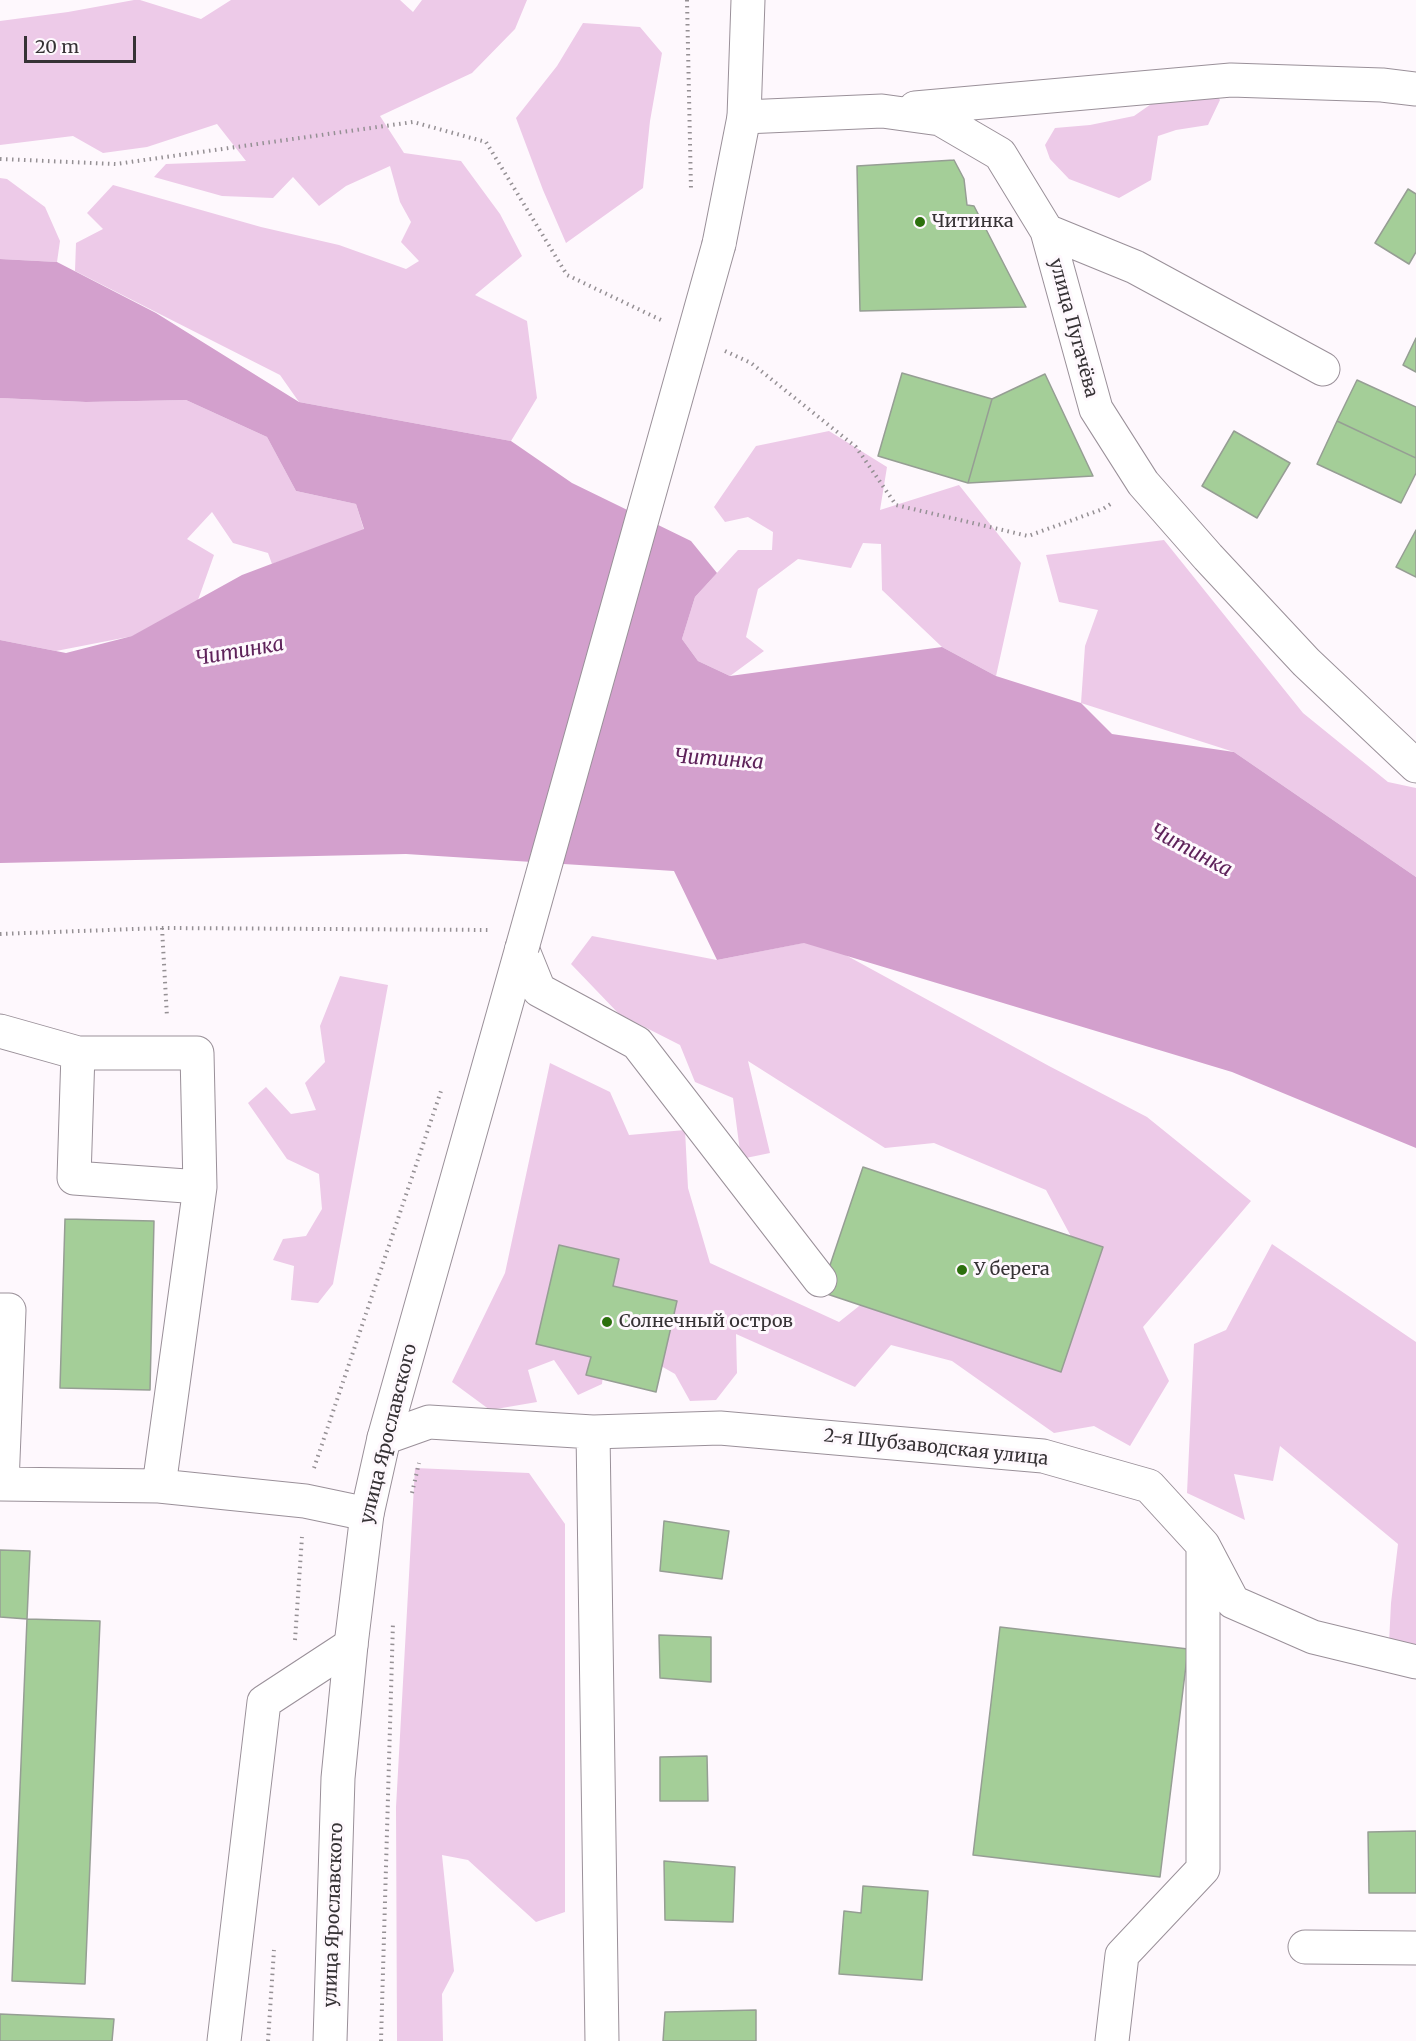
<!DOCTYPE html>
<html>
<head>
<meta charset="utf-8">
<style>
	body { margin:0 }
	#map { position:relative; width:1416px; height:2041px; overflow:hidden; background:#fef8fd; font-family:Merriweather,serif }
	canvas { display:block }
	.scale { position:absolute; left:24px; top:36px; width:112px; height:27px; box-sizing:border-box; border:3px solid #363235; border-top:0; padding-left:8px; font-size:18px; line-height:21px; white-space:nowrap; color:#363235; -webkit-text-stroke:4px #fef8fd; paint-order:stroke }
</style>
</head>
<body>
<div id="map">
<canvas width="1416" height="2041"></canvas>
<div class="scale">20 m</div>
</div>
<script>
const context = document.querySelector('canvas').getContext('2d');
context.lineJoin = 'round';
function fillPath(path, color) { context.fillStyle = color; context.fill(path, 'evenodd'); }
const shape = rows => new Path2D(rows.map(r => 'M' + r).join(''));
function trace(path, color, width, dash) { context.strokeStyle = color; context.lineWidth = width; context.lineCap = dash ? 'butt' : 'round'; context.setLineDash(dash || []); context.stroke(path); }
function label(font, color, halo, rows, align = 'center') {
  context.font = font + ' Merriweather,serif'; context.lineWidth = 6; context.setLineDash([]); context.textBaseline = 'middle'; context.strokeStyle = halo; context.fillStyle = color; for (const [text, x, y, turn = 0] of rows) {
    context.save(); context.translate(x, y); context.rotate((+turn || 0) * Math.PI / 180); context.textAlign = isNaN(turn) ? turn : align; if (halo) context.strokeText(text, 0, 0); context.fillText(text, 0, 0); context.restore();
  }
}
const green = shape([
	[134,0,140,0,201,19,231,0,400,0,413,12,422,0,527,0,515,29,472,73,380,116,404,153,461,161,500,214,522,256,475,295,527,321,537,398,511,441,299,402,280,375,75,271,76,243,103,229,87,213,113,185,261,227,339,245,406,269,419,261,401,242,411,222,400,202,390,166,346,186,319,206,293,177,273,198,222,196,154,177,166,164,246,161,217,124,147,147,103,153,73,136,0,145,0,21,68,12],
	[583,23,640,27,662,53,650,121,643,188,566,243,543,190,516,118,557,66],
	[1209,83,1220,100,1208,125,1176,130,1158,136,1151,180,1119,198,1069,179,1050,159,1045,145,1055,128,1090,125,1134,116,1154,102],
	[0,178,7,179,45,207,60,241,57,262,0,259],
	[0,398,86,402,186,400,267,437,296,491,356,504,364,530,272,564,268,553,233,543,212,512,187,539,214,555,198,600,133,636,56,651,0,640],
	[829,431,887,467,880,510,959,485,1021,563,996,676,942,647,882,590,881,544,863,543,851,568,798,559,758,589,746,637,764,651,730,676,698,661,682,639,695,597,738,550,772,550,773,532,748,517,725,522,714,507,756,446],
	[1164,540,1303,713,1388,782,1416,788,1416,877,1234,752,1081,703,1085,646,1098,610,1059,602,1046,555],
	[592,936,717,960,818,940,1049,1066,1147,1117,1251,1201,1143,1327,1169,1381,1130,1446,1094,1426,1054,1433,952,1361,891,1345,855,1387,736,1334,737,1373,716,1400,690,1401,675,1374,640,1354,605,1356,602,1384,578,1395,554,1360,528,1370,537,1402,490,1410,452,1382,505,1273,550,1063,610,1092,629,1135,685,1130,688,1188,710,1263,839,1322,873,1295,1088,1268,1046,1190,934,1143,885,1148,748,1061,770,1153,741,1159,733,1098,695,1082,680,1045,619,1014,571,964],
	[340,976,388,985,333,1284,318,1303,291,1300,294,1266,273,1260,283,1239,306,1236,322,1209,319,1174,287,1159,248,1103,266,1087,291,1114,316,1110,305,1083,325,1062,320,1026],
	[1272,1244,1416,1342,1416,1652,1389,1643,1391,1603,1398,1544,1280,1446,1273,1481,1234,1474,1245,1520,1187,1493,1194,1344,1226,1330],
	[415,1468,529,1473,565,1524,565,1912,536,1922,468,1860,442,1855,454,1971,442,1994,443,2041,397,2041,396,1807]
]);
const water = shape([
	[0,259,57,262,156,313,299,402,511,441,572,483,691,541,717,573,695,597,682,639,698,661,730,676,942,647,996,676,1081,703,1112,734,1234,752,1416,877,1416,1148,1232,1072,804,943,717,960,674,871,406,854,0,863,0,640,66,653,132,636,242,575,364,529,356,504,296,491,267,437,186,400,86,402,0,398]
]);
const building = shape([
	[954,160,964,179,967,205,974,206,1026,307,860,311,857,166,954,160],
	[1408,189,1416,194,1416,252,1409,264,1375,243,1408,189],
	[1416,338,1416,372,1403,365,1416,338],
	[902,373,992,399,968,483,878,456,902,373],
	[1045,374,1093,476,968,483,992,399,1045,374],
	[1357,380,1416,407,1416,458,1337,421,1357,380],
	[1337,421,1416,458,1416,473,1401,503,1317,464,1337,421],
	[1234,431,1290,463,1257,518,1202,486,1234,431],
	[1416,530,1416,577,1396,567,1416,530],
	[863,1167,1103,1247,1061,1372,821,1292,863,1167],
	[65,1219,154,1221,150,1390,60,1388,65,1219],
	[559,1245,619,1259,613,1286,677,1301,656,1392,586,1375,591,1357,536,1344,559,1245],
	[664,1521,729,1531,722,1579,660,1571,664,1521],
	[0,1550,30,1551,27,1619,0,1617,0,1550],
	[27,1619,100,1621,85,1984,12,1981,27,1619],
	[1000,1627,1188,1649,1160,1877,973,1855,1000,1627],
	[659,1635,711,1637,711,1682,660,1678,659,1635],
	[707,1756,708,1801,660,1801,660,1757,707,1756],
	[1416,1831,1416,1893,1369,1893,1368,1832,1416,1831],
	[664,1861,735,1867,733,1922,665,1920,664,1861],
	[863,1886,928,1891,922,1980,839,1974,844,1911,861,1913,863,1886],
	[756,2010,756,2041,663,2041,665,2012,756,2010],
	[0,2014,114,2019,112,2041,0,2041,0,2014]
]);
const path = shape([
	[687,0,691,190],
	[0,159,116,164,413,122,486,142,567,275,661,320],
	[725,351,751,363,856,447,896,505,1028,536,1103,509,1112,503],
	[162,928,167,1017],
	[0,934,162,928,491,930],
	[314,1468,442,1088],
	[412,1493,419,1463],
	[295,1640,302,1537],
	[268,2041,274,1950],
	[381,2041,393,1622]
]);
const minor = shape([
	[915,108,1231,80,1382,85,1416,89],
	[744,117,882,111,940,119,1000,154,1047,231,1096,409,1143,483,1208,557,1306,662,1416,766],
	[1047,231,1135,267,1323,369],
	[522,948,539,990,637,1043,820,1280],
	[0,1031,78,1053],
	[0,1310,9,1310,2,1484],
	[593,1432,602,2041],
	[384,1438,429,1422,593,1432,720,1428,1043,1456,1149,1486,1203,1545,1233,1602,1313,1637,1416,1662],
	[0,1484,159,1486,305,1501,367,1514],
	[159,1486,200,1187,74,1178,78,1053,197,1053,200,1187],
	[1305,1947,1416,1948],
	[224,2041,264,1702,351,1645],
	[1112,2041,1122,1955,1203,1869,1203,1551]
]);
const major = shape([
	[719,244,744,117,748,0],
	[330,2041,338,1778,351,1645,367,1514,384,1438,522,948]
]);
const majorBridge = shape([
	[522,948,719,244]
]);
const markers = [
	[920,222,6,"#2c700d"],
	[962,1270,6,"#2c700d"],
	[607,1322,6,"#2c700d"]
];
const poiNames = [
	["Читинка",932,222],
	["У берега",974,1270],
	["Солнечный остров",619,1322]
];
const streetNames = [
	["улица Пугачёва",1073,328,75],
	["улица Ярославского",389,1434,-76],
	["2-я Шубзаводская улица",936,1448,6],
	["улица Ярославского",334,1915,-88]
];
const waterNames = [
	["Читинка",240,652,-10],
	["Читинка",719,760,4],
	["Читинка",1191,851,28]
];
fillPath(green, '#edcae8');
fillPath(water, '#d3a0cd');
fillPath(building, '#a4ce98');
trace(building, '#969e94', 1.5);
trace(minor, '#9a9099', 35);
trace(major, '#9a9099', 35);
trace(path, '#959094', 4, [1.5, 4.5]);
trace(minor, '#fff', 33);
trace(major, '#fff', 33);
trace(majorBridge, '#9a9099', 35, []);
trace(majorBridge, '#fff', 33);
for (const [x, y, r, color] of markers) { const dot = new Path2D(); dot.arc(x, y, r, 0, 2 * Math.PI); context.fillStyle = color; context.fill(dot); trace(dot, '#fef8fd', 2); }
label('18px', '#363235', '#fef8fd', poiNames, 'left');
label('18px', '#363235', '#fef8fd', streetNames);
label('italic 20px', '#5e225a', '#fef8fd', waterNames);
</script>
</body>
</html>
